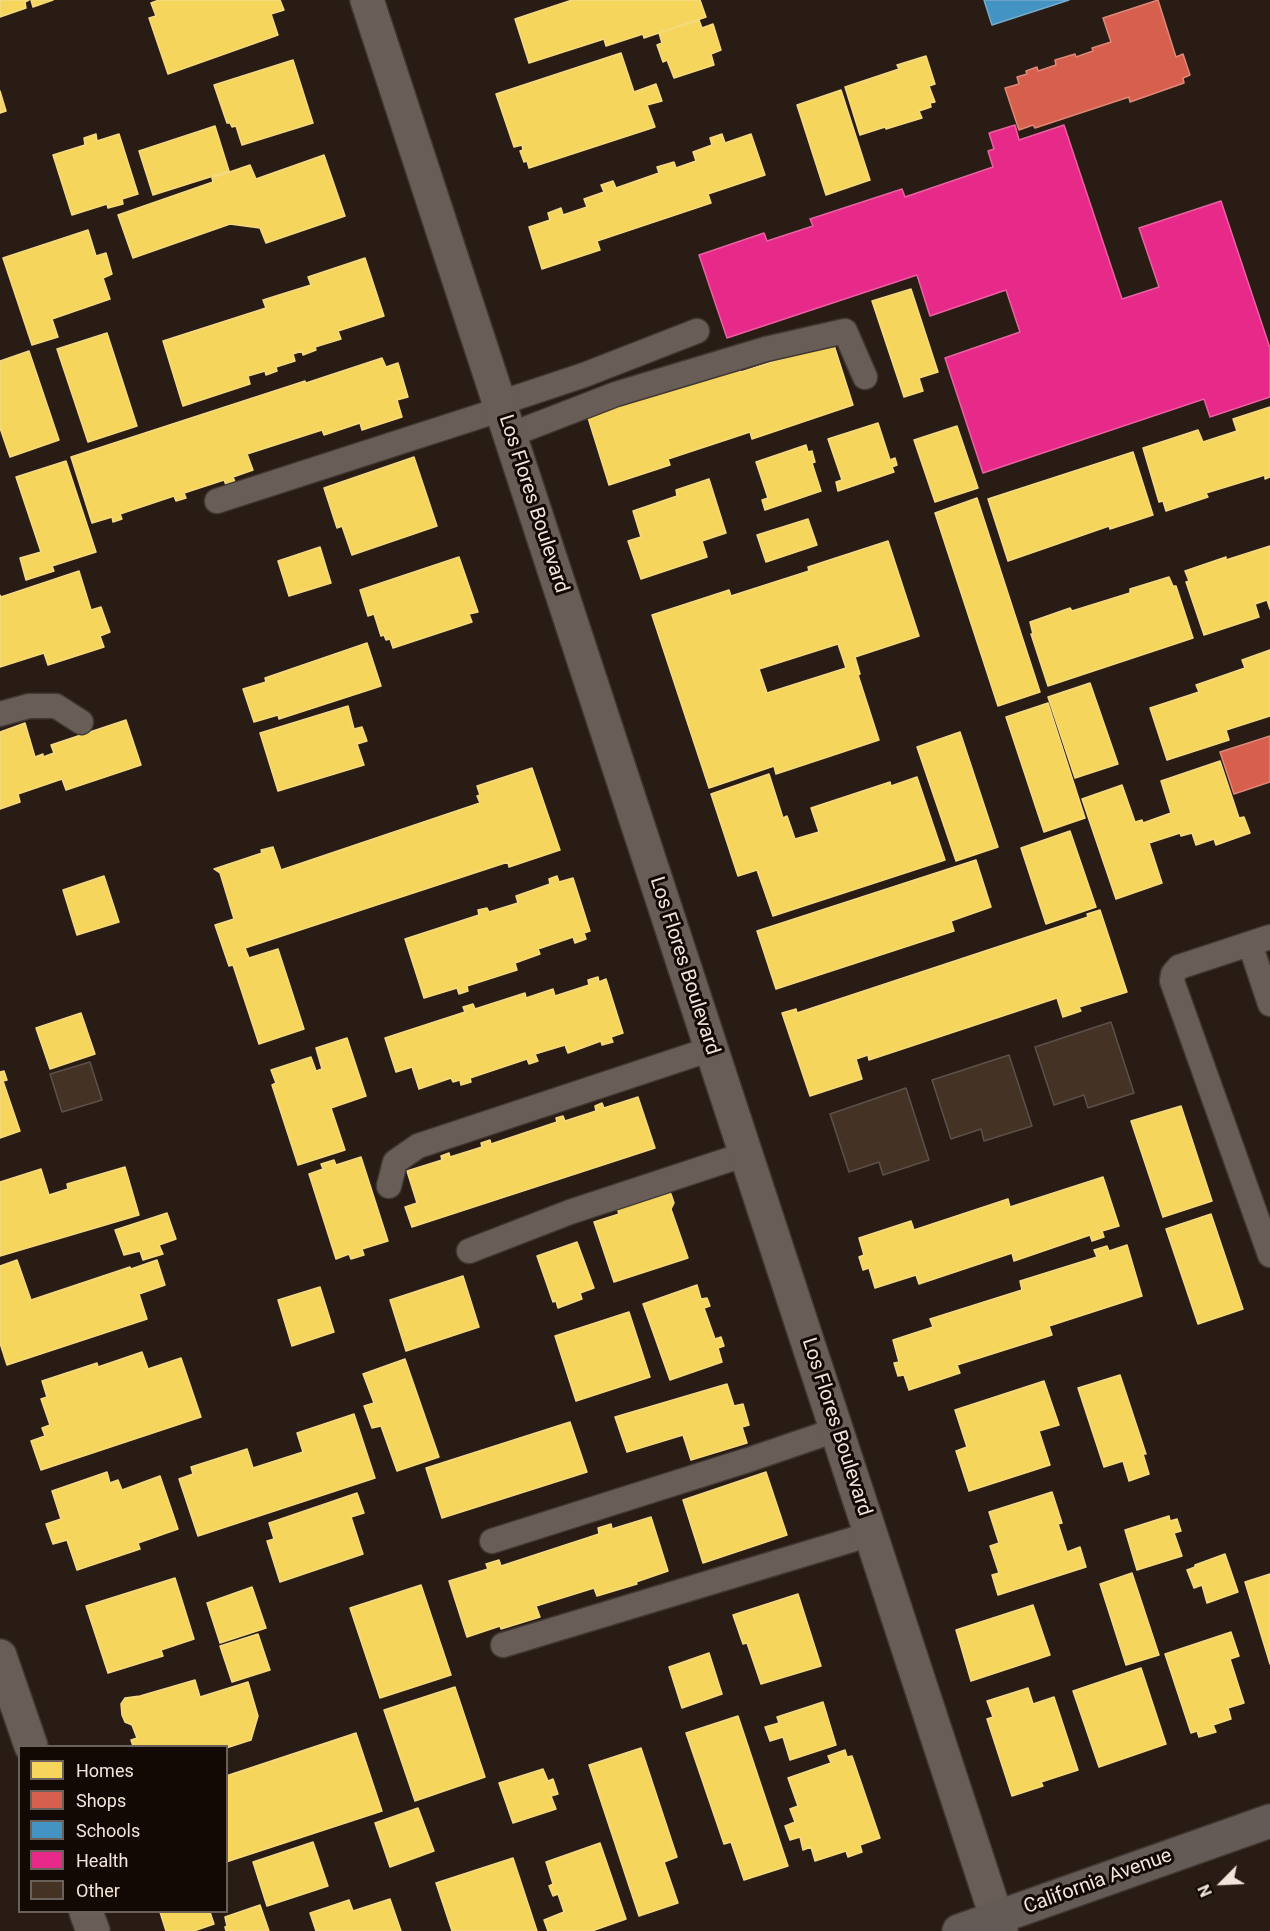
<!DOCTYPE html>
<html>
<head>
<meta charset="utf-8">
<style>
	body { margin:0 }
	#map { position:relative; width:1270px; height:1931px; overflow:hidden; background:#291c14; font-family:Roboto,sans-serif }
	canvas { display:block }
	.legend { position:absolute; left:18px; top:1745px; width:210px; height:168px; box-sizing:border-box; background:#120804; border:2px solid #6c605a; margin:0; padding:8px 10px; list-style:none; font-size:18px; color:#f4e5db }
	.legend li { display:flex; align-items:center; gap:12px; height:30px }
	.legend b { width:30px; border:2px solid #6c605a }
	.north { position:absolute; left:1192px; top:1853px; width:60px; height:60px; -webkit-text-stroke:4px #120804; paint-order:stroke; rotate:246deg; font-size:16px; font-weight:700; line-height:24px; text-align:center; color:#f4e5db }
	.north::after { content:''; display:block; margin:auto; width:21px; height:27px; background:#f4e5db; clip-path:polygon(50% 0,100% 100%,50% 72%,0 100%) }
</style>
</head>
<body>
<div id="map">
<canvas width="1270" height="1931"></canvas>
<ul class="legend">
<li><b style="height:16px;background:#f6d55c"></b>Homes</li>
<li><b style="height:16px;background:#d6604d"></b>Shops</li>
<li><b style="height:16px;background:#4393c3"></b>Schools</li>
<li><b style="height:16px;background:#e7298a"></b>Health</li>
<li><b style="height:16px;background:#443224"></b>Other</li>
</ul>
<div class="north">N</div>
</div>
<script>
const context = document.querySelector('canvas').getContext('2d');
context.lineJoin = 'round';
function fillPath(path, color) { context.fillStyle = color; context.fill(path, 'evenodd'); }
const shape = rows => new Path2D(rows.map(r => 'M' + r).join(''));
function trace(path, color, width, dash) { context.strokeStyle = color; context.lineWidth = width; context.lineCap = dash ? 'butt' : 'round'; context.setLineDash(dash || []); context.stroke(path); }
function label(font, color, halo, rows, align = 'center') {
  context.font = font + ' Roboto,sans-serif'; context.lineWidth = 6; context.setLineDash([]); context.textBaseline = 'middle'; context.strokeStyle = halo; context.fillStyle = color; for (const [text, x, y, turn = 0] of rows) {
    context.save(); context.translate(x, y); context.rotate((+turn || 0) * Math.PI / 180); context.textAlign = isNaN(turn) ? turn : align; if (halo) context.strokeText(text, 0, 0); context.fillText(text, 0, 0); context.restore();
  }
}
const homes = shape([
	[0,0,29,0,25,2,26,8,0,17,0,0],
	[31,0,53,0,33,7,31,0],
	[159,0,280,0,284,10,271,14,278,35,168,74,149,18,156,16,151,3,159,0],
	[572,0,700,0,706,17,644,38,643,34,606,46,604,39,529,63,515,19,572,0],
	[699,20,702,28,713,24,721,50,711,54,714,65,674,78,667,60,663,62,657,45,662,43,659,33,699,20],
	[621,53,634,92,656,84,662,101,647,105,655,127,529,168,527,161,524,162,520,151,523,150,522,145,514,147,496,94,621,53],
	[926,56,935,84,929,86,935,102,930,103,931,107,919,111,922,118,886,129,885,127,860,135,845,87,899,69,897,65,926,56],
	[293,60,313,123,242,145,236,126,232,127,230,123,227,123,214,85,293,60],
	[841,90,870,180,826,195,797,105,841,90],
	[0,91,6,111,0,113,0,91],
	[215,126,229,171,153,195,139,151,215,126],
	[96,134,97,141,119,134,138,194,122,199,123,204,108,208,107,204,72,215,53,155,85,145,84,138,96,134],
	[722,134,725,143,751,134,765,175,708,194,711,203,597,241,600,250,542,269,529,227,550,220,548,213,561,208,563,215,587,207,584,199,604,192,601,185,613,181,616,188,659,173,657,167,674,162,676,168,696,161,693,152,712,145,710,138,722,134],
	[324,155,345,216,266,243,260,228,230,224,133,258,118,215,213,182,212,178,250,165,256,179,324,155],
	[88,230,96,256,106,253,112,274,103,278,110,299,52,319,58,337,32,345,3,258,88,230],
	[365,258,384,316,338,331,341,339,315,347,316,350,303,355,302,351,293,354,295,361,276,367,277,371,266,375,265,371,248,376,250,384,183,406,163,341,266,308,263,300,311,285,308,277,365,258],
	[911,289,938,372,919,378,923,391,904,397,872,301,911,289],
	[107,333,137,426,88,442,57,349,107,333],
	[833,342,853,405,752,439,750,432,668,459,670,465,609,485,585,408,739,366,741,372,833,342],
	[29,351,59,440,10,457,0,428,0,361,29,351],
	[382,358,386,367,398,363,408,397,397,400,402,417,362,430,360,423,324,435,322,430,247,454,253,470,233,477,235,482,226,485,224,480,184,493,186,498,176,501,174,496,120,514,122,519,113,522,112,517,92,523,71,457,305,381,306,383,382,358],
	[1270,407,1270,477,1265,479,1265,475,1206,493,1208,497,1166,511,1163,501,1159,502,1143,448,1198,430,1203,442,1237,431,1233,419,1270,407],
	[878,423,890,460,895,458,897,465,892,467,894,472,838,491,836,482,842,480,828,439,878,423],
	[957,426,978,488,935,502,914,440,957,426],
	[806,445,808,452,812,451,815,462,812,463,821,491,765,510,762,500,768,498,756,462,806,445],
	[1133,452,1153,515,1110,529,1109,526,1008,561,988,499,1133,452],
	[414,457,437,526,352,555,342,526,337,528,324,488,414,457],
	[66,461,96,552,52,566,54,571,26,580,20,558,41,552,16,477,66,461],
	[709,479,726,533,702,541,707,557,641,579,628,541,641,537,633,511,677,496,676,490,709,479],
	[977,498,1040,692,998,706,935,513,977,498],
	[808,519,817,545,766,562,757,535,808,519],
	[888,541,919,636,855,657,860,674,858,675,879,740,776,774,774,766,709,788,652,615,729,590,731,596,809,571,808,567,888,541],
	[838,644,846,668,767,693,759,669,838,644],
	[1270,546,1270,609,1267,600,1255,604,1259,617,1204,635,1186,582,1189,581,1185,571,1226,557,1226,560,1270,546],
	[320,547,331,583,289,596,278,561,320,547],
	[459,557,478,612,469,614,472,622,393,648,390,639,386,640,384,635,381,636,374,614,368,616,360,590,459,557],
	[79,571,91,610,101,607,110,632,100,636,104,647,48,665,44,653,0,667,0,595,1,597,79,571],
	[1169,577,1173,586,1176,586,1193,638,1048,686,1031,634,1033,634,1030,622,1070,608,1072,611,1130,593,1130,589,1169,577],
	[367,643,381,686,279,719,278,715,254,722,243,689,266,682,265,678,367,643],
	[1270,650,1270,716,1226,730,1229,740,1167,760,1150,708,1199,692,1196,685,1245,668,1242,660,1270,650],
	[1090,683,1118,764,1075,778,1048,697,1090,683],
	[1048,703,1085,818,1044,832,1006,717,1048,703],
	[348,706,354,729,362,727,367,741,357,744,364,765,278,791,260,733,348,706],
	[126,720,141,765,66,790,62,779,18,794,20,802,0,809,0,732,25,723,35,757,43,754,43,757,54,753,51,745,126,720],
	[960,732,998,847,956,861,917,747,960,732],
	[1220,761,1239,818,1244,817,1250,833,1216,845,1214,839,1196,845,1192,833,1181,836,1180,833,1149,843,1162,883,1116,899,1082,799,1122,785,1135,822,1142,820,1143,823,1171,813,1161,781,1220,761],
	[532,768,560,850,509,867,508,862,245,948,249,958,278,949,304,1029,259,1044,233,965,229,966,215,925,234,919,220,873,214,869,262,853,261,850,273,847,281,870,480,803,477,796,480,795,477,786,532,768],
	[769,774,783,818,787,816,795,839,819,832,811,808,890,782,891,786,917,777,945,860,773,916,757,870,738,876,711,794,769,774],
	[1070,831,1096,907,1046,924,1021,848,1070,831],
	[976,860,991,907,951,921,954,931,776,989,757,931,976,860],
	[104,876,119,922,77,935,63,890,104,876],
	[557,876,559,882,573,878,590,931,584,933,586,939,575,943,573,937,538,949,540,954,515,963,517,970,467,986,468,991,459,994,457,988,424,998,405,939,479,915,478,910,487,908,489,912,518,903,516,896,550,884,549,879,557,876],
	[1100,910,1127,992,1079,1007,1081,1011,1063,1017,1057,998,869,1060,868,1055,856,1059,862,1079,810,1096,782,1013,796,1009,797,1013,1088,917,1087,914,1100,910],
	[598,977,599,982,606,979,623,1033,611,1037,613,1042,602,1045,601,1041,568,1053,565,1045,535,1054,538,1061,529,1064,527,1059,470,1078,471,1082,461,1085,460,1080,453,1082,451,1078,419,1089,412,1067,396,1072,385,1038,465,1012,463,1007,473,1004,475,1009,525,993,526,998,553,989,555,996,589,985,588,980,598,977],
	[81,1013,95,1054,50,1069,36,1028,81,1013],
	[347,1038,366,1096,331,1108,345,1150,298,1165,272,1085,276,1083,271,1070,311,1057,316,1071,322,1069,316,1048,347,1038],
	[4,1071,7,1080,3,1081,20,1131,0,1138,0,1072,4,1071],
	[638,1097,655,1148,412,1227,405,1207,417,1203,407,1171,442,1160,441,1156,449,1153,450,1157,482,1147,481,1143,490,1140,491,1144,557,1122,556,1118,563,1116,565,1121,596,1111,595,1106,602,1103,604,1108,638,1097],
	[1181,1106,1212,1201,1163,1217,1131,1121,1181,1106],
	[361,1157,388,1241,362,1249,364,1255,351,1259,349,1254,336,1259,309,1174,323,1169,321,1164,334,1160,336,1165,361,1157],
	[125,1167,139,1215,0,1256,0,1182,41,1169,49,1195,68,1189,67,1184,125,1167],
	[1103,1177,1119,1226,1102,1231,1104,1237,1092,1241,1090,1235,1014,1261,1012,1253,919,1284,916,1275,875,1288,869,1268,863,1270,859,1257,864,1255,859,1238,911,1221,914,1230,1008,1199,1010,1207,1103,1177],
	[664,1188,671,1194,674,1203,671,1209,688,1258,614,1282,594,1222,619,1214,616,1205,664,1188],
	[167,1213,176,1239,159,1245,163,1254,143,1260,140,1251,124,1255,115,1230,167,1213],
	[1211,1214,1243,1309,1198,1324,1166,1229,1211,1214],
	[577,1242,594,1288,580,1293,582,1299,558,1308,556,1301,553,1302,537,1256,577,1242],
	[1127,1245,1142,1296,1049,1326,1052,1335,957,1365,960,1373,909,1390,904,1375,898,1376,894,1363,899,1362,893,1340,933,1327,930,1319,1022,1290,1020,1281,1097,1257,1094,1250,1107,1246,1109,1251,1127,1245],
	[17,1260,31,1300,130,1267,131,1269,157,1260,165,1285,139,1294,147,1319,7,1365,0,1343,0,1266,17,1260],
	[463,1276,479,1327,406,1351,390,1300,463,1276],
	[697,1285,701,1299,707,1298,710,1306,704,1308,715,1339,721,1337,724,1346,718,1348,722,1362,670,1380,643,1304,697,1285],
	[320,1287,334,1332,292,1346,278,1300,320,1287],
	[629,1312,650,1377,576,1401,555,1336,629,1312],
	[142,1352,148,1369,181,1358,201,1417,41,1470,31,1441,45,1436,42,1428,50,1425,41,1399,47,1397,42,1381,97,1363,98,1367,142,1352],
	[405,1359,439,1457,397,1471,381,1426,372,1428,364,1406,374,1403,363,1374,405,1359],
	[1120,1375,1146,1454,1143,1454,1149,1474,1129,1481,1123,1461,1104,1467,1078,1388,1120,1375],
	[1044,1381,1059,1425,1039,1431,1050,1465,969,1491,956,1451,967,1447,955,1410,1044,1381],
	[727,1384,734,1406,743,1404,749,1425,742,1427,747,1443,691,1460,683,1435,627,1452,615,1417,727,1384],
	[354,1414,375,1478,198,1536,179,1479,193,1474,191,1467,247,1449,253,1468,303,1452,297,1433,354,1414],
	[570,1422,587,1472,442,1518,426,1468,570,1422],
	[107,1472,110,1483,118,1480,122,1490,160,1476,178,1529,138,1543,140,1549,77,1570,67,1540,53,1544,46,1524,61,1519,52,1491,107,1472],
	[766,1472,787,1535,703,1563,683,1500,766,1472],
	[1052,1492,1062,1523,1058,1524,1067,1552,1080,1547,1086,1567,998,1595,992,1575,999,1573,990,1546,999,1543,989,1512,1052,1492],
	[357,1493,364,1513,351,1517,363,1554,280,1582,267,1541,274,1539,269,1523,357,1493],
	[1169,1516,1170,1521,1177,1519,1181,1531,1174,1533,1182,1556,1137,1570,1125,1530,1169,1516],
	[651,1517,668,1571,636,1582,637,1584,597,1596,594,1588,536,1606,540,1617,501,1629,500,1626,467,1637,449,1581,488,1569,486,1564,499,1560,501,1566,599,1534,598,1528,611,1524,612,1529,651,1517],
	[1225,1554,1238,1592,1207,1603,1202,1585,1194,1588,1187,1570,1195,1567,1195,1565,1225,1554],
	[1132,1573,1159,1655,1126,1665,1100,1584,1132,1573],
	[1270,1574,1270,1664,1245,1582,1270,1574],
	[175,1578,194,1639,161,1650,163,1656,108,1673,86,1606,175,1578],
	[421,1585,451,1675,380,1698,350,1608,421,1585],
	[252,1587,266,1628,220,1643,207,1603,252,1587],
	[798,1594,821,1666,761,1684,747,1643,743,1644,733,1615,798,1594],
	[1033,1605,1050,1655,971,1681,956,1630,1033,1605],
	[1231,1632,1239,1656,1230,1659,1244,1703,1228,1708,1231,1719,1213,1725,1216,1732,1199,1737,1197,1731,1191,1733,1165,1654,1231,1632],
	[258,1634,270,1670,232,1682,220,1646,258,1634],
	[709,1653,722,1694,682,1708,669,1667,709,1653],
	[1141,1668,1166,1744,1099,1767,1073,1691,1141,1668],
	[195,1680,200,1697,248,1682,258,1716,251,1740,226,1748,226,1746,133,1746,131,1740,137,1738,132,1725,125,1722,122,1715,121,1704,125,1698,140,1696,195,1680],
	[455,1687,485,1777,415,1801,384,1710,455,1687],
	[1028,1688,1033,1704,1054,1697,1078,1770,1041,1782,1043,1786,1012,1796,987,1719,993,1717,987,1701,1028,1688],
	[823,1702,836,1745,790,1760,783,1737,770,1741,765,1727,779,1723,777,1717,823,1702],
	[738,1716,788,1866,744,1880,731,1842,724,1844,686,1733,738,1716],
	[356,1733,382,1811,226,1862,226,1776,356,1733],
	[641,1748,677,1857,664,1862,678,1903,639,1916,589,1765,641,1748],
	[845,1750,847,1757,852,1756,880,1838,860,1845,862,1852,848,1857,846,1851,815,1861,811,1847,803,1850,800,1837,790,1840,785,1826,795,1822,790,1809,798,1806,788,1778,831,1763,828,1756,845,1750],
	[543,1769,548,1781,553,1779,558,1794,551,1796,556,1809,513,1823,499,1783,543,1769],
	[418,1808,434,1851,390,1867,375,1823,418,1808],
	[313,1842,328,1886,267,1906,253,1862,313,1842],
	[600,1843,626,1919,592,1931,548,1931,544,1920,564,1912,558,1894,553,1896,549,1886,553,1884,546,1862,600,1843],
	[513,1858,537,1931,452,1931,436,1883,513,1858],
	[390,1899,401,1931,316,1931,310,1913,349,1900,353,1911,390,1899],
	[260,1905,269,1931,226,1931,225,1927,227,1926,225,1917,260,1905],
	[160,1912,210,1912,214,1924,194,1931,166,1931,160,1912]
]);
const shops = shape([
	[1158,0,1176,57,1183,54,1190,75,1183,78,1184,83,1130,102,1129,97,1035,128,1033,125,1019,130,1005,88,1019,84,1017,77,1027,74,1026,71,1037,67,1038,71,1056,65,1055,60,1075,54,1076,57,1093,51,1092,48,1111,42,1103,18,1158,0],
	[1270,736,1270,782,1234,794,1220,752,1270,736]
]);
const schools = shape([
	[984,0,1069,0,992,25,984,0]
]);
const health = shape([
	[1015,125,1019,140,1064,125,1122,299,1159,287,1139,228,1221,201,1270,348,1270,397,1210,417,1204,399,983,473,945,358,1020,332,1006,290,930,316,917,275,727,338,699,255,764,233,767,241,813,226,810,219,902,189,905,197,993,167,988,151,994,149,989,133,1015,125]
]);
const building = shape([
	[1111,1022,1134,1093,1088,1108,1084,1095,1054,1105,1035,1047,1111,1022],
	[1009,1055,1032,1126,984,1141,981,1129,951,1139,932,1080,1009,1055],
	[90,1062,102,1100,62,1112,50,1074,90,1062],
	[906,1088,929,1160,883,1175,879,1162,849,1172,830,1114,906,1088]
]);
const service = shape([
	[500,403,584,375,697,331],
	[510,435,616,394,766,349,845,331,865,377],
	[217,501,502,409],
	[0,714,29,706,56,706,81,722],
	[1270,937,1179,967,1173,974,1172,981,1270,1255],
	[1250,944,1270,1004],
	[389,1186,395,1162,418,1146,711,1049],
	[469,1251,570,1212,746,1154],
	[492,1541,748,1460,836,1430],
	[503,1645,871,1534]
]);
const minor = shape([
	[367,0,1001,1931]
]);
const tertiary = shape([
	[0,1656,31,1746],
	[86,1912,93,1931]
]);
const secondary = shape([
	[959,1931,1270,1821]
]);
const streetNames = [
	["Los Flores Boulevard",533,504,72],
	["Los Flores Boulevard",684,966,72],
	["Los Flores Boulevard",836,1427,72],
	["California Avenue",1098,1882,-20]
];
fillPath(homes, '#f6d55c');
trace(homes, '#f5da82', 1.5);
fillPath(shops, '#d6604d');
trace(shops, '#df8878', 1.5);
fillPath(schools, '#4393c3');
trace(schools, '#78acca', 1.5);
fillPath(health, '#e7298a');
trace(health, '#eb61a2', 1.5);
fillPath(building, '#443224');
trace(building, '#5c514a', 1.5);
trace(service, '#423832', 27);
trace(minor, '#423832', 36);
trace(tertiary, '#423832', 36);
trace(secondary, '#423832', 36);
trace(service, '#685d57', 24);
trace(minor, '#685d57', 33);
trace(tertiary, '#685d57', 33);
trace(secondary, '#645b57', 33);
label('20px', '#f4e5db', '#120804', streetNames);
</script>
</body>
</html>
